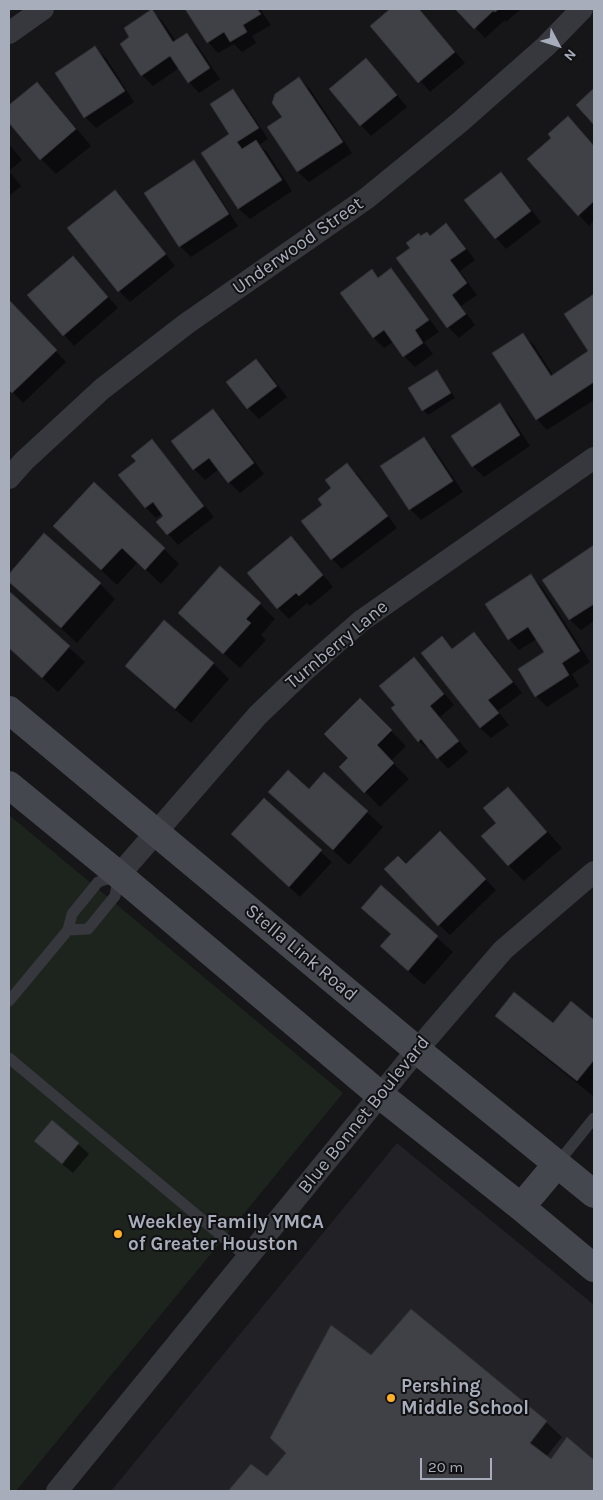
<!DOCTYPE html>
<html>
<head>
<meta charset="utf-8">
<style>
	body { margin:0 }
	#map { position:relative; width:603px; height:1500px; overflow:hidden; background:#161619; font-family:Karla,sans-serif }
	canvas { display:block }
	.frame { position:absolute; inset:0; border:10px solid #a7adba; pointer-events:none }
	.north { position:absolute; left:533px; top:20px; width:50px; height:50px; -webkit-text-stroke:4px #111114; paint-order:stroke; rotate:130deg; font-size:14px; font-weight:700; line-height:20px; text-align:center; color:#a7adba }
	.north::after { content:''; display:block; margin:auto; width:18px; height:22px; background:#a7adba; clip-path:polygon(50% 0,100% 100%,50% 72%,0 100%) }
	.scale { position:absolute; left:420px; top:1458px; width:72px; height:22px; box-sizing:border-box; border:2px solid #a7adba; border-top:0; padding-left:6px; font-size:15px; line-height:18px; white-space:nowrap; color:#a7adba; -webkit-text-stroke:4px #111114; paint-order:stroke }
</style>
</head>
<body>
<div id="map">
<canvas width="603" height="1500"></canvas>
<div class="frame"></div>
<div class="north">N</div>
<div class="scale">20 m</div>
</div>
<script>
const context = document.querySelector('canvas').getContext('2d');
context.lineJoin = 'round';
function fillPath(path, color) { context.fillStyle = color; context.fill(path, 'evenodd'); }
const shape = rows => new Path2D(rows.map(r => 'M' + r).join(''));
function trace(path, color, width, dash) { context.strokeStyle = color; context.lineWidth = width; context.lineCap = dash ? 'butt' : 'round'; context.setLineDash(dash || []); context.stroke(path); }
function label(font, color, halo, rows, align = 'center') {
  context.font = font + ' Karla,sans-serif'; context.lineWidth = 4; context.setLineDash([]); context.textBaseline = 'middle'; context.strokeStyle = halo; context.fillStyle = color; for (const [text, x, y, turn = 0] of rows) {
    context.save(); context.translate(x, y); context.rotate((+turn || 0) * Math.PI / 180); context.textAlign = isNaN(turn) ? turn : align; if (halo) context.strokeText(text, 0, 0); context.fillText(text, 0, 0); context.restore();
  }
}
const built = shape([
	[397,1143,594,1305,594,1491,111,1491]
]);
const green = shape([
	[9,815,343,1093,16,1491,9,1491]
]);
const shadow = shape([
	[186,9,260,9,271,25,252,36,256,43,242,52,234,44,218,53,208,42],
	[392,9,419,9,465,63,430,92,372,26],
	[457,9,521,9,506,22,505,20,485,38],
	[152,11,162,21,176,41,186,34,197,45,220,79,199,93,189,82,179,68,153,86,142,75,131,37],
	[95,48,106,58,134,102,96,128,85,117],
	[366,60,377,71,407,107,371,136,361,125],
	[299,79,310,89,352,153,309,182,298,172,269,127,283,118],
	[37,84,52,99,91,146,56,174,41,159,9,121,9,107],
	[233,91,243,101,268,139,259,145,267,152,292,191,250,219,239,209,202,153,231,134],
	[578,128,594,146,594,221,589,226,579,215,553,138],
	[9,144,22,160,9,171,21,186,9,196],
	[193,162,204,173,238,226,191,257,180,246,146,193],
	[500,174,511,184,541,222,506,249,496,238,466,201],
	[115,192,126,203,175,266,130,302,119,291],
	[446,225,457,236,475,260,460,271,477,295,461,306,475,325,459,338,448,327,411,249,421,237,430,237],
	[73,257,118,308,74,346,29,295],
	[391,270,401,281,439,332,424,342,433,354,415,367,404,356,394,341,384,348,374,338,342,293,372,271,379,278],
	[594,296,594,400,547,430,537,419,523,335,534,345,553,375,590,352,566,314],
	[9,301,66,362,23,403,9,388],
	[256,361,267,371,287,397,259,419,248,408],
	[437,371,442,377,455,398,428,415,423,410],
	[500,405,510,415,530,446,484,477,473,466],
	[213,410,224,421,264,474,240,493,229,482,219,469,205,480,194,469,173,441],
	[424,439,434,449,463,492,421,520,410,509],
	[152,441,162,452,214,517,178,545,168,534,165,516,163,513,156,518,146,508,120,475,137,461],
	[347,465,358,475,397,528,342,569,332,559,324,505],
	[45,535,100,584,115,599,77,643,9,581,9,576],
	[291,538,302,549,333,587,310,606,307,603,289,619,278,608],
	[70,541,164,549,179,564,161,584,138,562,117,585],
	[594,547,594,621,581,630,570,620,544,581],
	[531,576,542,587,590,662,572,674,579,686,547,707,536,696,519,670,546,653,537,639,519,650,509,639],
	[9,593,85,662,58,692,9,648],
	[260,604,275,619,261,635,266,640,240,668,195,628],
	[474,634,485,644,522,693,498,711,509,725,491,738,480,728,442,638,454,650],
	[414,659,425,670,454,705,440,717,468,752,448,769,431,750,430,751,419,741,397,705],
	[213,663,229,679,191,723,142,682,127,666],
	[360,700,406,746,391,761,409,779,380,807,341,767,350,758],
	[324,774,383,827,349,865,269,792,309,791],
	[508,788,523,804,562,848,524,881,509,866,483,836,498,823],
	[264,799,332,862,300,897,243,845],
	[440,833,496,890,450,935,439,925,406,866],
	[381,887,453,952,424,985,398,962,392,935,363,908],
	[571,1003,594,1022,594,1094,593,1096,512,1031,497,1016,553,1025],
	[36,1141,78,1144,89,1154,73,1173,47,1152],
	[372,1357,546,1422,562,1437,546,1457,551,1461,567,1439,594,1461,594,1491,230,1491,251,1466,267,1478]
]);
const building = shape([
	[152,9,173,42,187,33,210,68,188,83,170,56,141,76,120,44,129,37,124,28,152,9],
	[185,9,257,9,261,14,243,25,247,32,230,42,224,32,207,43,185,9],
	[390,9,419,9,455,52,418,83,370,26,390,9],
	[455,9,499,9,495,12,493,11,474,29,455,9],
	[95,46,125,91,84,118,55,73,95,46],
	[366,58,397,95,360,126,329,89,366,58],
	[299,77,343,142,297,172,267,127,282,117,272,103,275,94,299,77],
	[37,82,76,129,40,160,9,123,9,105,37,82],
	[594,88,594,125,576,105,594,88],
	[233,89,259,128,237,142,242,149,256,140,282,180,238,209,201,153,229,134,210,104,233,89],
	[568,116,594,146,594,201,578,216,527,159,551,138,548,134,568,116],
	[194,160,229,214,179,247,144,193,194,160],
	[501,172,531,211,495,239,464,200,501,172],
	[115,190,166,254,118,292,67,228,115,190],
	[446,223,466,249,450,260,467,283,452,295,466,314,447,328,396,258,410,248,406,243,419,233,420,236,427,232,430,236,446,223],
	[73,256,108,297,63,336,27,295,73,256],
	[391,268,429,320,415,330,423,343,403,357,384,330,373,338,340,293,372,269,378,278,391,268],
	[594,294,594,382,536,420,492,353,523,333,551,376,588,351,564,314,594,294],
	[9,300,57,350,12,393,9,390,9,300],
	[256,359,277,386,247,409,226,382,256,359],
	[437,370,451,393,422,411,408,388,437,370],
	[500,403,520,435,472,467,451,436,500,403],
	[213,409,254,463,228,483,209,458,193,470,171,441,213,409],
	[424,437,453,481,409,510,380,466,424,437],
	[152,439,204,506,167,535,156,522,163,516,153,502,145,508,118,475,136,461,131,456,152,439],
	[347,463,388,516,331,560,301,521,322,505,318,499,331,488,325,480,347,463],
	[94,482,165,548,145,570,122,548,101,570,53,526,94,482],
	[44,533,101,583,61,628,9,582,9,574,44,533],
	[291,536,323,575,299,596,296,593,277,609,247,573,291,536],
	[594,545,594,604,569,620,542,580,594,545],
	[220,566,261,603,246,619,251,623,223,654,178,613,220,566],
	[531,574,580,651,562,663,569,675,535,697,518,669,544,652,528,627,508,640,485,604,531,574],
	[9,591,70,646,42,678,9,648,9,591],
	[164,620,214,663,175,709,125,666,164,620],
	[474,632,513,682,488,700,499,713,480,728,421,653,442,636,452,649,474,632],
	[414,657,444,694,430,706,459,741,437,759,421,739,418,742,391,708,395,705,379,686,414,657],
	[360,698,392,730,377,745,394,763,364,793,339,767,348,758,324,734,360,698],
	[288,770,309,789,324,772,368,811,333,850,268,792,288,770],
	[508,787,547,832,508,866,481,836,496,823,483,808,508,787],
	[264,798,322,850,289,887,231,834,264,798],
	[440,831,486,879,438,926,384,869,398,856,406,864,440,831],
	[381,885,438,936,408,971,380,946,391,934,361,908,381,885],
	[514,992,553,1023,571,1001,594,1020,594,1060,577,1081,495,1016,514,992],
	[52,1120,79,1143,62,1164,34,1141,52,1120],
	[411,1309,547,1421,530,1443,551,1459,567,1437,594,1460,594,1491,228,1491,251,1464,267,1476,286,1453,270,1438,331,1325,371,1355,411,1309]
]);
const service = shape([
	[9,1001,68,930,72,914,94,887,98,882,119,875,115,896,88,929,68,930],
	[9,1058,248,1258],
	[557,1164,594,1118]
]);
const minor = shape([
	[9,33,43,9],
	[9,478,24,461,102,389,186,324,367,198,460,122,546,46,582,9],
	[119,875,258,715,304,671,361,621,594,458],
	[57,1491,417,1050,503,950,594,872]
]);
const secondary = shape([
	[9,710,417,1050,594,1194],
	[9,785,119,875,380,1095,521,1207,594,1268],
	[521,1207,557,1164]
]);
const markers = [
	[118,1234,5,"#ffaf28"],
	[391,1398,5,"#ffaf28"]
];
const streetNames = [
	["Underwood Street",298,246,-35],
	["Turnberry Lane",337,645,-40],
	["Stella Link Road",301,953,40],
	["Blue Bonnet Boulevard",364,1115,-51]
];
const poiNames = [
	["Weekley Family YMCA",128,1223],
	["of Greater Houston",128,1245],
	["Pershing",401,1387],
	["Middle School",401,1409]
];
fillPath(built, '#222226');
fillPath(green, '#1c241d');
fillPath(shadow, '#0007');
fillPath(building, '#404146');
trace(building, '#303035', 1);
trace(service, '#37383e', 11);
trace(minor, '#37383e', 22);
trace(secondary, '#45474e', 28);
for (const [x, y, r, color] of markers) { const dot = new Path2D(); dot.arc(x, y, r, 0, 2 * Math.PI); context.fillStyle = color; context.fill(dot); trace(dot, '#111114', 2); }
label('19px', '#a7adba', '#111114', streetNames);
label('bold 19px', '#a7adba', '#111114', poiNames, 'left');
</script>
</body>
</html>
